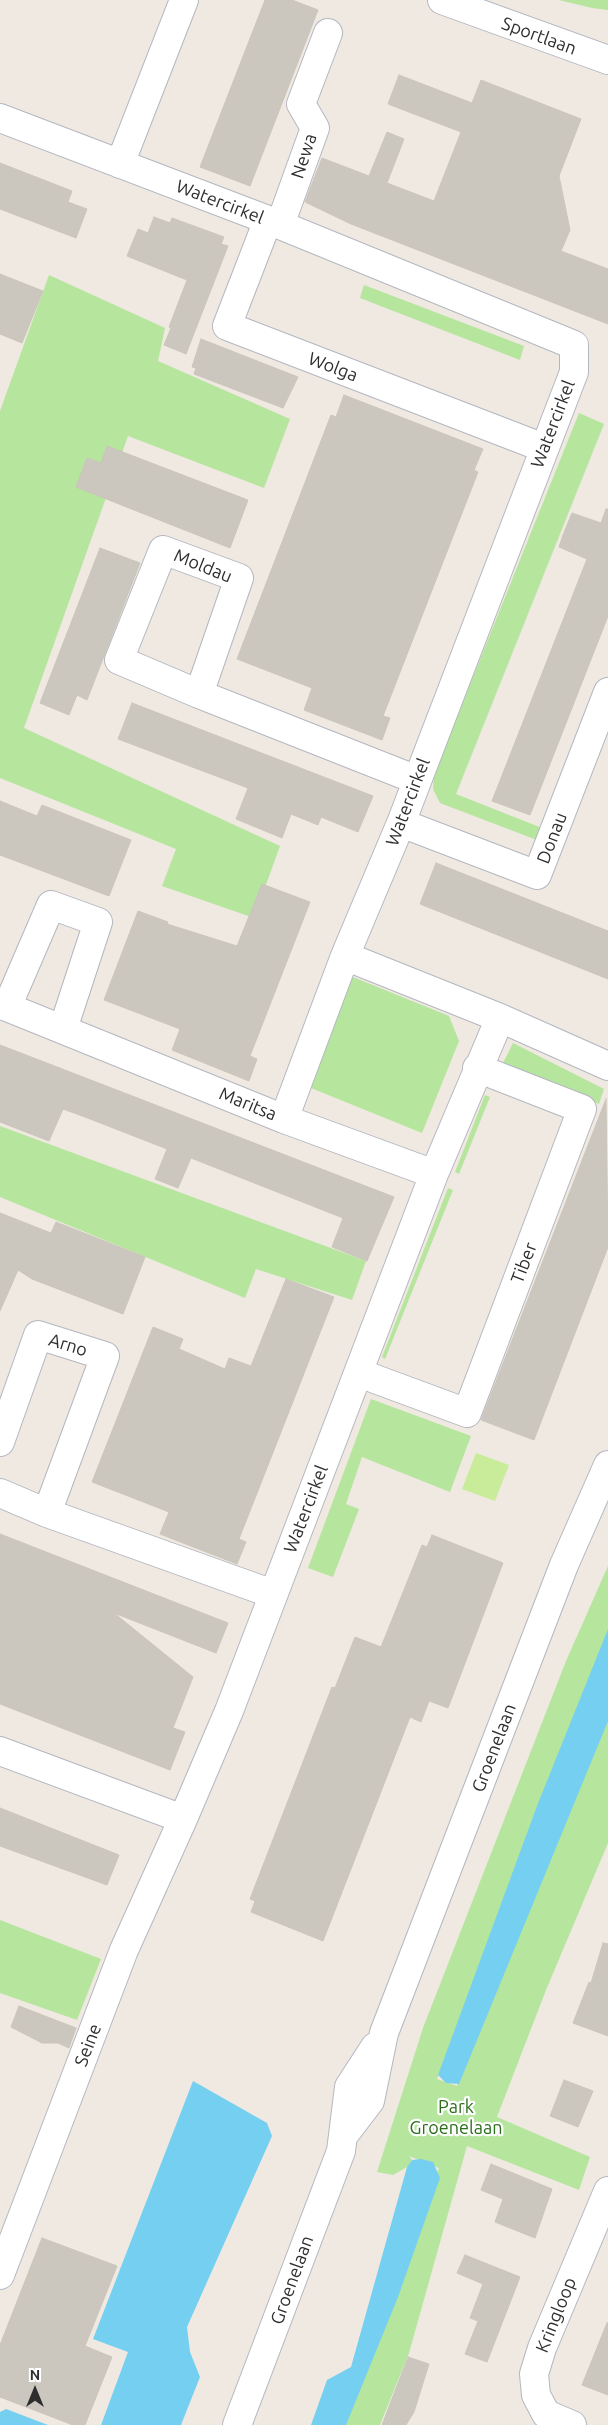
<!DOCTYPE html>
<html>
<head>
<meta charset="utf-8">
<style>
	body { margin:0 }
	#map { position:relative; width:608px; height:2425px; overflow:hidden; background:#efe9e1; font-family:Ubuntu,sans-serif }
	canvas { display:block }
	.north { position:absolute; left:10px; top:2365px; width:50px; height:50px; -webkit-text-stroke:4px #fff; paint-order:stroke; rotate:0deg; font-size:14px; font-weight:700; line-height:20px; text-align:center; color:#2e2e2e }
	.north::after { content:''; display:block; margin:auto; width:18px; height:22px; background:#2e2e2e; clip-path:polygon(50% 0,100% 100%,50% 72%,0 100%) }
</style>
</head>
<body>
<div id="map">
<canvas width="608" height="2425"></canvas>
<div class="north">N</div>
</div>
<script>
const context = document.querySelector('canvas').getContext('2d');
context.lineJoin = 'round';
function fillPath(path, color) { context.fillStyle = color; context.fill(path, 'evenodd'); }
const shape = rows => new Path2D(rows.map(r => 'M' + r).join(''));
function trace(path, color, width, dash) { context.strokeStyle = color; context.lineWidth = width; context.lineCap = dash ? 'butt' : 'round'; context.setLineDash(dash || []); context.stroke(path); }
function label(font, color, halo, rows, align = 'center') {
  context.font = font + ' Ubuntu,sans-serif'; context.lineWidth = 4.5; context.setLineDash([]); context.textBaseline = 'middle'; context.strokeStyle = halo; context.fillStyle = color; for (const [text, x, y, turn = 0] of rows) {
    context.save(); context.translate(x, y); context.rotate((+turn || 0) * Math.PI / 180); context.textAlign = isNaN(turn) ? turn : align; if (halo) context.strokeText(text, 0, 0); context.fillText(text, 0, 0); context.restore();
  }
}
const green = shape([
	[559,0,608,0,608,10,592,8],
	[49,275,165,328,158,361,290,419,264,488,128,436,24,728,280,846,254,918,162,886,176,849,0,778,0,411],
	[364,285,524,346,520,360,360,298],
	[579,413,604,424,456,794,547,830,542,842,440,803,433,789,434,774],
	[348,975,449,1016,459,1041,422,1133,306,1086],
	[513,1043,604,1089,599,1104,502,1065],
	[485,1095,490,1097,459,1174,455,1172],
	[0,1126,366,1261,352,1300,256,1269,245,1298,0,1197],
	[448,1188,453,1190,385,1359,382,1357],
	[371,1399,471,1436,450,1492,362,1457,346,1504,359,1509,333,1577,308,1568],
	[608,1566,608,1630,437,2079,457,2086,526,1911,608,1718,608,1843,546,1990,497,2117,590,2157,579,2190,467,2146,409,2353,380,2425,345,2425,439,2168,409,2156,412,2160,407,2167,393,2175,377,2172,423,2028,566,1661],
	[0,1920,101,1959,77,2020,0,1993]
]);
const pitch = shape([
	[476,1453,509,1465,495,1501,462,1489]
]);
const water = shape([
	[608,1629,608,1721,459,2084,446,2083,438,2075,537,1806],
	[193,2081,267,2123,272,2136,187,2327,190,2352,200,2377,181,2425,101,2425,128,2352,93,2339],
	[421,2159,433,2162,440,2178,398,2297,346,2425,311,2425,327,2380,351,2367,407,2167,412,2160],
	[6,2409,48,2425,0,2425,0,2412]
]);
const building = shape([
	[265,0,292,0,318,10,250,186,200,167,265,0],
	[399,75,472,103,481,80,581,119,559,176,570,230,561,251,608,269,608,324,351,224,305,202,322,158,369,176,387,132,404,139,387,183,434,201,461,132,388,104,399,75],
	[0,163,72,191,68,202,87,209,76,238,0,209,0,163],
	[154,217,170,223,172,218,224,237,221,244,228,246,186,354,164,345,171,328,169,327,187,280,127,256,138,229,148,233,154,217],
	[0,274,43,291,22,343,0,334,0,274],
	[201,339,298,377,283,408,194,374,196,368,192,367,201,339],
	[344,395,483,449,474,470,478,472,383,716,390,718,382,740,304,710,312,688,237,659,331,415,336,417,344,395],
	[107,446,248,500,230,548,76,487,87,458,101,463,107,446],
	[606,509,608,509,608,616,530,815,492,801,587,559,559,547,563,535,572,513,601,523,606,509],
	[100,548,140,563,87,700,77,695,69,715,40,703,100,548],
	[132,703,373,796,358,832,321,817,318,825,291,814,282,838,236,819,248,788,118,739,132,703],
	[0,801,37,816,42,805,131,840,109,896,0,855,0,801],
	[436,863,608,931,608,979,420,904,436,863],
	[262,884,310,902,250,1056,257,1059,249,1081,172,1050,180,1029,104,1000,138,911,168,922,167,924,237,946,262,884],
	[0,1045,394,1197,367,1261,332,1247,343,1218,191,1158,178,1188,155,1179,167,1149,85,1117,63,1109,49,1141,0,1122,0,1045],
	[606,1099,608,1247,534,1440,481,1420,606,1099],
	[0,1213,51,1233,56,1222,145,1257,123,1314,32,1279,18,1270,0,1311,0,1213],
	[286,1279,334,1297,239,1539,246,1542,237,1564,160,1534,169,1512,92,1482,153,1327,183,1339,179,1349,225,1369,229,1358,251,1366,286,1279],
	[0,1534,228,1623,216,1653,114,1613,193,1677,173,1728,185,1732,170,1770,0,1704,0,1534],
	[432,1535,503,1563,448,1708,429,1701,421,1722,410,1717,323,1941,251,1912,255,1901,250,1899,332,1687,335,1688,355,1637,381,1647,422,1545,427,1547,432,1535],
	[0,1808,119,1855,107,1885,0,1846,0,1808],
	[603,1943,608,1944,608,2036,573,2023,589,1982,591,1983,603,1943],
	[19,2006,76,2028,69,2048,58,2043,42,2043,11,2027,19,2006],
	[564,2080,593,2091,578,2127,550,2116,564,2080],
	[491,2164,552,2189,535,2238,495,2222,503,2199,481,2190,491,2164],
	[42,2238,117,2266,85,2346,112,2357,85,2425,73,2425,0,2397,0,2345,42,2238],
	[465,2255,520,2277,487,2362,465,2354,478,2321,470,2318,483,2284,457,2273,465,2255],
	[607,2323,608,2323,608,2395,582,2385,607,2323],
	[408,2357,429,2364,414,2412,406,2425,382,2425,408,2357]
]);
const minor = shape([
	[442,0,608,60],
	[0,118,268,220,574,345,574,372,401,823,345,956,500,1018,608,1066],
	[120,164,184,0],
	[268,220,227,326,544,448],
	[280,225,315,128,301,104,328,33],
	[199,694,239,578,163,550,119,660,199,694,417,780],
	[401,823,537,875,608,692],
	[63,1029,98,922,51,905,7,1007,284,1119,434,1174],
	[284,1119,345,956],
	[359,1373,467,1413,582,1109,477,1068],
	[0,1442,38,1335,105,1356,47,1513],
	[0,1493,47,1513,273,1594],
	[0,1751,183,1819,229,1711,434,1174,500,1018],
	[344,2135,370,2101,384,2033,564,1565,608,1465],
	[0,2275,124,1950,183,1819],
	[237,2425,341,2151,349,2087,375,2047],
	[572,2425,546,2414,536,2395,534,2374,542,2348,608,2191]
]);
const streetNames = [
	["Sportlaan",539,36,20],
	["Newa",304,156,-72],
	["Watercirkel",220,202,21],
	["Wolga",333,367,21],
	["Watercirkel",553,424,-69],
	["Moldau",203,566,22],
	["Watercirkel",408,802,-69],
	["Donau",552,838,-69],
	["Maritsa",248,1104,22],
	["Tiber",524,1263,-69],
	["Arno",68,1345,17],
	["Watercirkel",306,1509,-69],
	["Groenelaan",494,1748,-69],
	["Seine",88,2045,-69],
	["Groenelaan",292,2280,-70],
	["Kringloop",556,2315,-68]
];
const parkNames = [
	["Park",456,2107],
	["Groenelaan",456,2128]
];
fillPath(green, '#b6e59e');
fillPath(pitch, '#c9ec9a');
fillPath(water, '#75cff0');
fillPath(building, '#cbc7bf');
trace(building, '#cbc5ba', 1);
trace(minor, '#b4b7c1', 30);
trace(minor, '#fff', 28);
label('18px', '#2e2e2e', '#fff', streetNames);
label('18px', '#2c6e1b', '#fff', parkNames);
</script>
</body>
</html>
